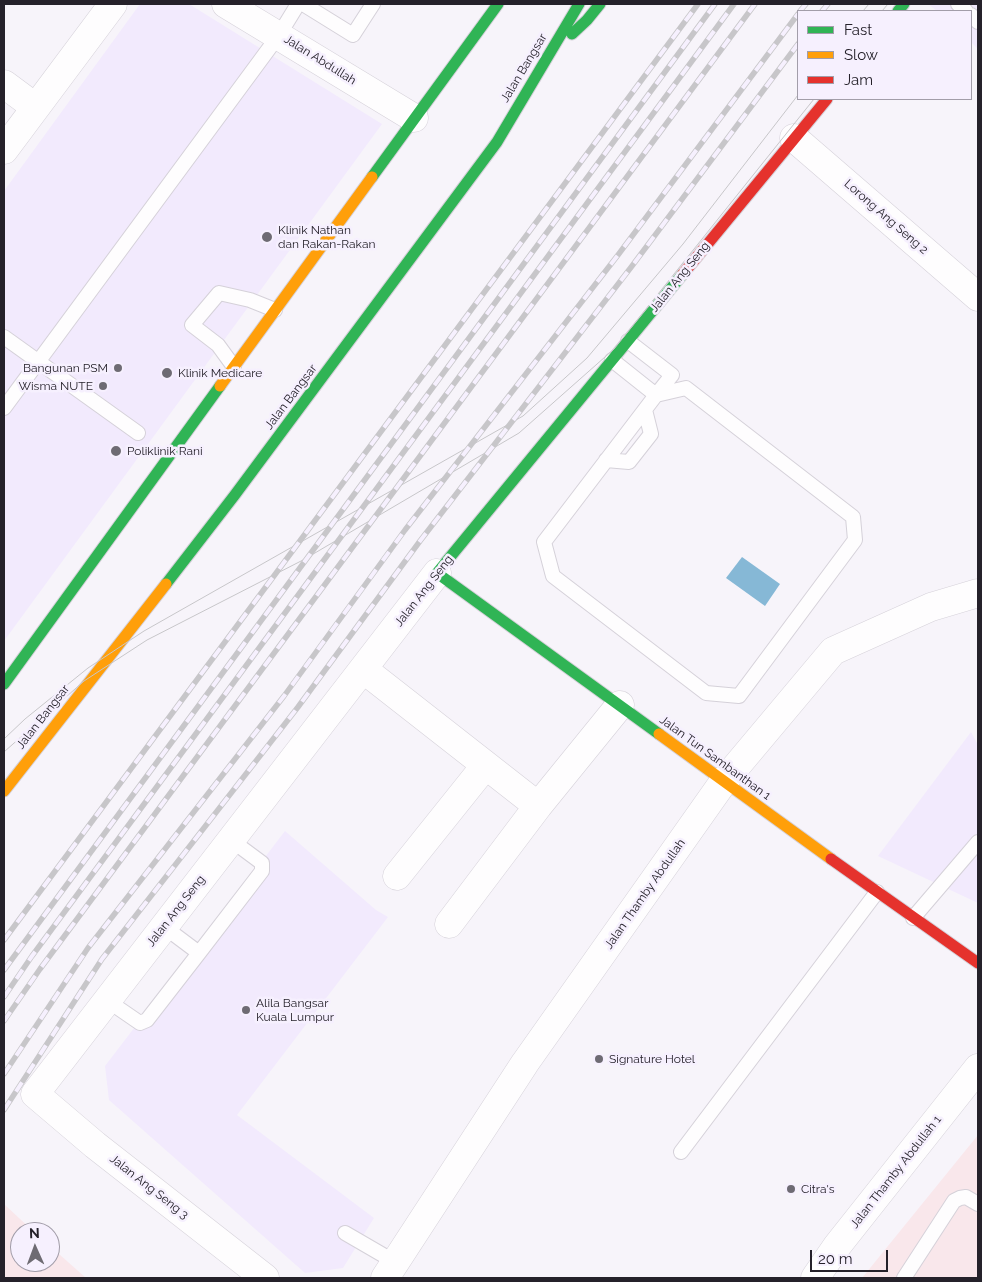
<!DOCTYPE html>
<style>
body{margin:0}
#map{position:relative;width:982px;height:1282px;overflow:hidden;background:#f7f4fa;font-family:Raleway,sans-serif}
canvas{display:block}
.frame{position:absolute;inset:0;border:5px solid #25212a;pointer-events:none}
.legend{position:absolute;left:797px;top:10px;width:175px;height:90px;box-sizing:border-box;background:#f6f0fe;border:1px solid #a29da9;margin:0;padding:6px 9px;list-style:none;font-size:15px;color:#25212a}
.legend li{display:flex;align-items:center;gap:10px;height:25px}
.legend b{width:25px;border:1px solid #a29da9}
.north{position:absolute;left:10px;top:1222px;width:50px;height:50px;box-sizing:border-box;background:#f6f0fe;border:1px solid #a29da9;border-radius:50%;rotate:358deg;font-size:14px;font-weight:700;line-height:20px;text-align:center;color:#25212a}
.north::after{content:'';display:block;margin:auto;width:18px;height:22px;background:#6e6b73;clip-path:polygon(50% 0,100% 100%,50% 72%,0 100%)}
.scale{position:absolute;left:810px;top:1250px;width:78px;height:22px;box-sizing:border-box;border:2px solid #25212a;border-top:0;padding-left:6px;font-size:15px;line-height:18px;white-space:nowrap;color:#25212a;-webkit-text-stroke:4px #f6f0fe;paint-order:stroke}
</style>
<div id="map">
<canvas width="982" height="1282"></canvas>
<div class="frame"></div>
<ul class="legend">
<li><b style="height:6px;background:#30b455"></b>Fast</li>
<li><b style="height:6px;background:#ff9f0a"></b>Slow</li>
<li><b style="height:6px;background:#e5322d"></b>Jam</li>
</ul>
<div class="north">N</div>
<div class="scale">20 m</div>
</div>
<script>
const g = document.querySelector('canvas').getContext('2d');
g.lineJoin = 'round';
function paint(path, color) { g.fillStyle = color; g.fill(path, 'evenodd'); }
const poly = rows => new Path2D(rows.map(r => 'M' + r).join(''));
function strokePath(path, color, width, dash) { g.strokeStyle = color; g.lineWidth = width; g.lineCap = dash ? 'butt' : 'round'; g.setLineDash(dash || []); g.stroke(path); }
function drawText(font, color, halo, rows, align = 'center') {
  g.font = font + ' Raleway,sans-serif'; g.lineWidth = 5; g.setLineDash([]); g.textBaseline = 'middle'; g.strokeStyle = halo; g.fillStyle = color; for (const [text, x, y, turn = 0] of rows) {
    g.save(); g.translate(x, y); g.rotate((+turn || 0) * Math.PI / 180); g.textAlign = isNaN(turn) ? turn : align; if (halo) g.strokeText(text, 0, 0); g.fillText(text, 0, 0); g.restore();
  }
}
paint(poly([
 [140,4,189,4,382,124,4,641,4,191],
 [928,4,978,4,978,49,971,42,971,11,937,11],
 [971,732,978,745,978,903,878,856],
 [285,831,376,910,388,917,237,1115,374,1218,343,1268,305,1273,109,1100,105,1066]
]), '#f2eafd');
paint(poly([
 [978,1135,978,1278,862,1278],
 [4,1204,34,1232,20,1232,20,1262,50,1262,50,1246,86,1278,4,1278]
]), '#f9e7eb');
paint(poly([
 [742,557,780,584,765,606,726,578]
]), '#86b8d6');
const lane = poly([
 [303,4,353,35,373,4],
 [958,4,966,11],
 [971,15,978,22],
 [4,337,138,433],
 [628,341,672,375,656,395,544,542,553,576,706,693,739,696,855,540,853,517,686,388,656,395],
 [612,360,656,395],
 [234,367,218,345,192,325,219,293,250,300,275,310],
 [4,408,279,35,298,4],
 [606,460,629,462,651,434,645,410],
 [913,918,978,842],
 [163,926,199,953],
 [108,1001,140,1023,147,1020,199,953,262,871,262,863,231,840],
 [681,1152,877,892],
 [345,1233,395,1262],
 [904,1278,954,1201,960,1198,966,1197,978,1204]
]);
const street = poly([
 [226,4,414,118],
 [4,84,35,107],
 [794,138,978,297],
 [4,150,113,4],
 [363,669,538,806],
 [397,876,485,766],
 [449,924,538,806,620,705],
 [265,1278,95,1145,35,1094,437,573],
 [385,1278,525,1063,724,781,833,651,931,607,978,593],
 [815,1278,837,1246,978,1068]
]);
const fast = poly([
 [898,11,904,4],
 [572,34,587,20,600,4],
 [372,177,498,4],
 [166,584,234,496,497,142,579,4],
 [4,684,220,386],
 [659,734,437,573,682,275]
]);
const slow = poly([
 [220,386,372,177],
 [659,734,831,859],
 [4,791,166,584]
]);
const jam = poly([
 [682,275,827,99],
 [831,859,978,963]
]);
strokePath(lane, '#d5d1d9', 16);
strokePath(street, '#d5d1d9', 29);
strokePath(fast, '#d5d1d9', 13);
strokePath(slow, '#d5d1d9', 13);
strokePath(jam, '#d5d1d9', 13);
strokePath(lane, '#fefdfe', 14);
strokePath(street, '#fefdfe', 28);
strokePath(fast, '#30b455', 11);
strokePath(slow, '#ff9f0a', 11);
strokePath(jam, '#e5322d', 11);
strokePath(poly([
 [863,11,869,4],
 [882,11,888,4],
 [4,739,25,719,88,668,144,631,523,416,587,358,683,244,798,95],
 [4,752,84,681,147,640,303,560,519,433,614,349,814,99]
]), '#c7c6c9', 1);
const rail = poly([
 [800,11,806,4],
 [822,11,828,4],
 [4,940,698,4],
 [4,970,715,4],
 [4,997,32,956,734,4],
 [4,1021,40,969,755,4],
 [4,1074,88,948,284,696,405,530,618,255,798,14],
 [4,1110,102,959,298,707,420,541,632,266,798,44]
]);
strokePath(rail, '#c7c6c9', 5.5);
strokePath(rail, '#f6f0fe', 4, [11]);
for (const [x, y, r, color] of [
 [267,237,6,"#6e6b73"],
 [118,368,5,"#6e6b73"],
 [167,373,6,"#6e6b73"],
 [103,386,5,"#6e6b73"],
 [116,451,6,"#6e6b73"],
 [246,1010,5,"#6e6b73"],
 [599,1059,5,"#6e6b73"],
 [791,1189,5,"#6e6b73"]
]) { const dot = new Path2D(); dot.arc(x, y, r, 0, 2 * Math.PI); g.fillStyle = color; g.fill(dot); strokePath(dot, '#f6f0fe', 2); }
drawText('12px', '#25212a', '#f6f0fe', [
 ["Jalan Abdullah",320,60,32],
 ["Jalan Bangsar",524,68,-59],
 ["Lorong Ang Seng 2",886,217,41],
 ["Jalan Ang Seng",680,277,-51],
 ["Jalan Bangsar",291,397,-53],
 ["Jalan Ang Seng",424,591,-52],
 ["Jalan Bangsar",43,717,-52],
 ["Jalan Tun Sambanthan 1",715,758,36],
 ["Jalan Thamby Abdullah",645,894,-55],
 ["Jalan Ang Seng",176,911,-52],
 ["Jalan Thamby Abdullah 1",896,1172,-52],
 ["Jalan Ang Seng 3",149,1187,38]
]);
drawText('12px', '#25212a', '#f6f0fe', [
 ["Klinik Nathan",278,230],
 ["dan Rakan-Rakan",278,244],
 ["Bangunan PSM",108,368,"right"],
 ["Klinik Medicare",178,373],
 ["Wisma NUTE",93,386,"right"],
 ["Poliklinik Rani",127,451],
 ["Alila Bangsar",256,1003],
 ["Kuala Lumpur",256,1017],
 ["Signature Hotel",609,1059],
 ["Citra's",801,1189]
], 'left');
</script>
